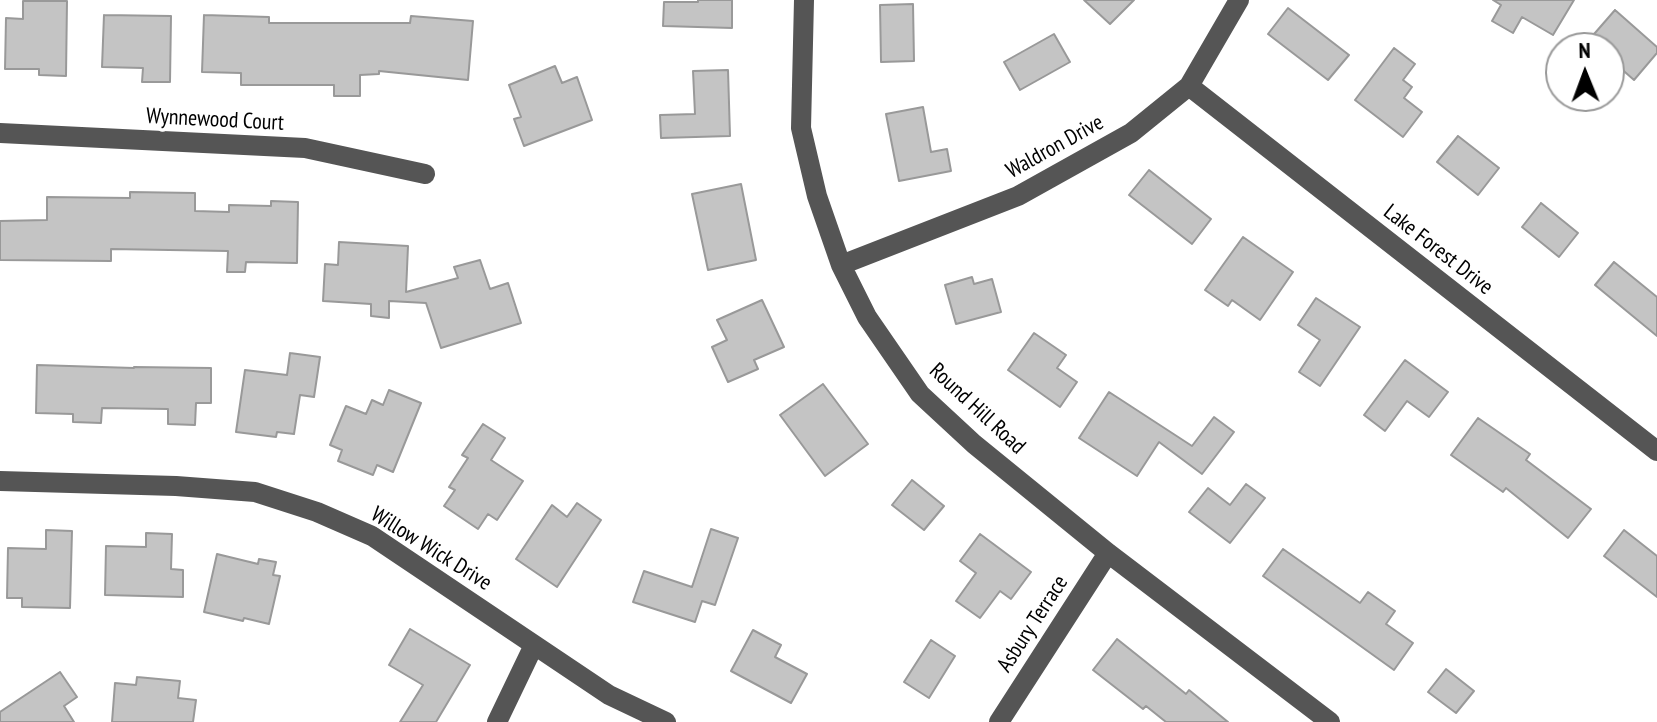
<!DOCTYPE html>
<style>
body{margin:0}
#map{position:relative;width:1657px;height:722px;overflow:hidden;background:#fff;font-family:"PT Sans Narrow",sans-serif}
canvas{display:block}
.north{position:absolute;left:1545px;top:32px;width:80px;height:80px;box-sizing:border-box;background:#fff;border:2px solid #999;border-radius:50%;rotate:359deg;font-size:22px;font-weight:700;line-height:32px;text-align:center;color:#000}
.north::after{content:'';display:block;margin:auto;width:28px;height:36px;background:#000;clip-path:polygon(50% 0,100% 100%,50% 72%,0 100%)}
</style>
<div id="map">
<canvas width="1657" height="722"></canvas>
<div class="north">N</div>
</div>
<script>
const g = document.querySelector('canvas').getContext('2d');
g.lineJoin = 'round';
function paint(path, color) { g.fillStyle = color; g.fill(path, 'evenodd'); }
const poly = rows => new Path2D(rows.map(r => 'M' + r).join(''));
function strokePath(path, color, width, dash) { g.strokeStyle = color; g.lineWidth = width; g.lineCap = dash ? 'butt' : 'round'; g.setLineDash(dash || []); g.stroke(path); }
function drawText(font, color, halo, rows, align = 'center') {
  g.font = font + ' "PT Sans Narrow",sans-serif'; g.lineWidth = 7; g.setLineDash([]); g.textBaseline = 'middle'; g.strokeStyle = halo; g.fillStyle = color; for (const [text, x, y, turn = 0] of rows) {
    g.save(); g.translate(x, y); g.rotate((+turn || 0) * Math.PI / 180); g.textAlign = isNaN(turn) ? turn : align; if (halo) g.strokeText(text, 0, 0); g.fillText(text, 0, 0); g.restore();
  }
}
const building = poly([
 [698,0,732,0,732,28,663,26,664,2,698,2,698,0],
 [1084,0,1134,0,1110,24,1084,0],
 [1493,0,1574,0,1553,35,1522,17,1513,33,1492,21,1501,5,1493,0],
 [23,1,67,1,66,76,39,75,39,69,5,69,6,18,23,19,23,1],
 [913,4,914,61,881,62,880,5,913,4],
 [1288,8,1349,55,1328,80,1268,34,1288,8],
 [1615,10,1657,47,1657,53,1634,80,1609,58,1609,48,1597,48,1588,41,1615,10],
 [104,15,171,16,170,82,142,82,143,68,102,67,104,15],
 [204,15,269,17,269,23,410,23,411,16,473,21,468,80,379,71,379,74,360,75,360,96,334,96,334,85,241,85,241,73,202,72,204,15],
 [1054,34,1070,62,1020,90,1004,62,1054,34],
 [1394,48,1415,64,1403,80,1412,87,1404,98,1422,112,1403,137,1355,100,1394,48],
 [555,66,562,83,577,77,592,120,524,146,514,119,521,117,509,85,555,66],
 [728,70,730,136,661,138,660,115,695,114,693,71,728,70],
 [923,107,931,152,947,149,951,171,899,181,886,114,923,107],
 [1458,136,1499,168,1478,195,1437,162,1458,136],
 [1149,170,1211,219,1192,244,1129,195,1149,170],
 [741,184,756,260,708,270,692,194,741,184],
 [130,192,195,193,195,211,229,212,229,205,271,206,271,201,298,202,297,263,246,262,245,272,227,272,228,251,111,249,111,261,0,260,0,221,47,220,47,197,130,198,130,192],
 [1541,203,1578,233,1559,257,1522,227,1541,203],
 [1243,237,1293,272,1260,320,1232,300,1228,306,1205,290,1243,237],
 [339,242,408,246,406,292,458,278,454,267,480,260,490,289,508,283,521,323,441,348,426,303,389,301,389,318,371,316,371,304,323,301,325,264,338,265,339,242],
 [1614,262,1657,297,1657,336,1595,285,1614,262],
 [972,277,974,284,992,279,1001,312,956,324,945,285,972,277],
 [1316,298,1360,327,1320,386,1299,372,1320,340,1298,325,1316,298],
 [762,300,784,347,754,360,758,369,728,382,712,347,727,340,717,320,762,300],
 [1034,333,1066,355,1057,368,1077,382,1060,407,1008,370,1034,333],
 [290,353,320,357,314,397,300,395,294,434,277,432,276,437,236,432,245,370,287,375,290,353],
 [1405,360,1448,392,1429,417,1407,401,1385,431,1364,415,1405,360],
 [37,365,134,368,134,367,211,368,211,403,196,403,195,425,168,424,168,409,102,408,101,423,73,422,73,414,36,413,37,365],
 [823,384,868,444,825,476,780,415,823,384],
 [389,390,421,403,393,472,377,465,373,475,338,461,342,450,330,445,346,406,366,414,372,400,383,405,389,390],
 [1109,392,1192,446,1214,417,1234,432,1202,474,1159,442,1137,476,1079,438,1109,392],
 [1478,418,1530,454,1526,460,1591,509,1568,538,1506,488,1503,492,1451,455,1478,418],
 [483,424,505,438,491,460,523,481,497,520,488,514,478,529,444,506,455,490,449,487,468,458,462,455,483,424],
 [912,480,944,506,924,530,892,505,912,480],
 [1246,484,1265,498,1230,543,1189,512,1208,488,1230,505,1246,484],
 [577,503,601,520,557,587,516,559,552,505,567,517,577,503],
 [711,529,738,538,715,605,702,601,695,622,633,602,644,571,692,587,711,529],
 [46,530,72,531,70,608,22,607,22,598,7,598,8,548,46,549,46,530],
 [1624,530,1657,556,1657,597,1604,556,1624,530],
 [146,533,172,534,171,569,183,570,183,597,105,595,106,546,146,547,146,533],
 [980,534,1031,572,1011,599,1000,591,980,618,956,601,976,573,960,561,980,534],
 [1283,549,1360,603,1368,592,1395,611,1386,624,1413,643,1394,670,1263,576,1283,549],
 [217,554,258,564,259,559,276,562,273,575,280,576,269,624,244,618,243,621,204,612,217,554],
 [410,629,470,665,436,722,400,722,423,685,389,665,410,629],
 [753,630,781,645,775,657,807,674,791,703,731,671,753,630],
 [1117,639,1186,694,1189,690,1228,722,1166,722,1146,706,1143,709,1093,670,1117,639],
 [931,640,955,656,929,698,904,682,931,640],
 [1446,669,1474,691,1456,713,1428,692,1446,669],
 [60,672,77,697,64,706,74,722,0,722,0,712,60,672],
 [137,677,180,681,178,698,196,700,193,722,112,722,115,683,136,685,137,677]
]);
paint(building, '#c4c4c4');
strokePath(building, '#999', 2);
strokePath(poly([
 [804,0,801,128,817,196,841,265,867,317,920,394,974,444,1108,553,1330,722],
 [1189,86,1657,451],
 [0,133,305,148,425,174],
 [841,265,1018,196,1131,133,1189,86,1239,0],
 [0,481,176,486,255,492,317,512,372,536,609,695,666,722],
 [497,722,534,645],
 [999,722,1108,553]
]), '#555', 20);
drawText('22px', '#000', '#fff', [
 ["Wynnewood Court",215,120,3],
 ["Waldron Drive",1055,147,-29],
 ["Lake Forest Drive",1438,250,38],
 ["Round Hill Road",977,409,43],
 ["Willow Wick Drive",431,549,32],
 ["Asbury Terrace",1033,624,-57]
]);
</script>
